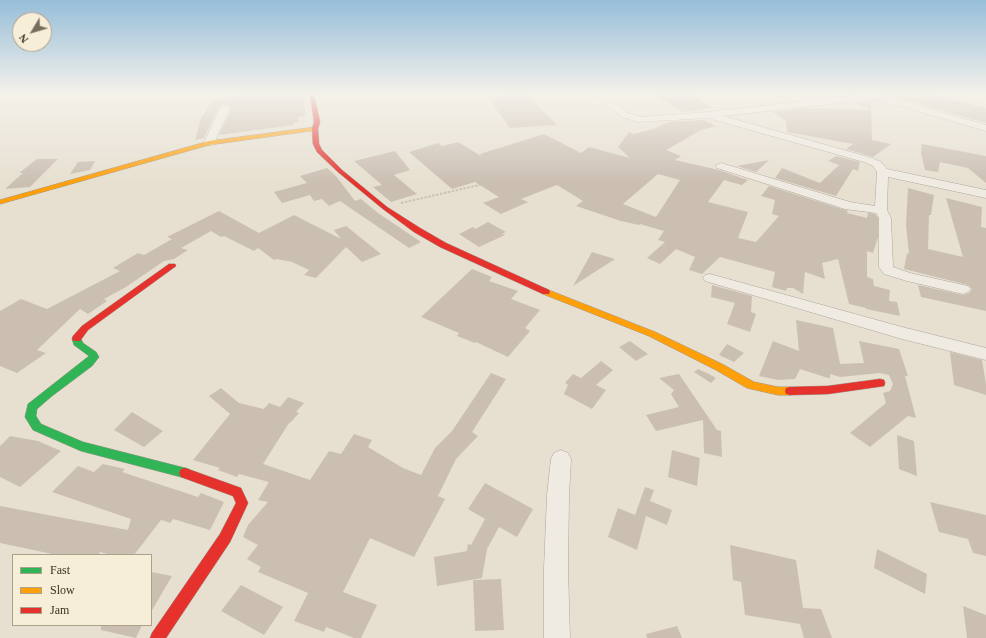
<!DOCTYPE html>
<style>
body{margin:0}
#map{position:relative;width:986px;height:638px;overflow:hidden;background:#e7e0d1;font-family:Georgia,serif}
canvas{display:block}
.legend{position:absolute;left:12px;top:554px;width:140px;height:72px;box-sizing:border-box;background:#f7eed8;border:1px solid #ada18e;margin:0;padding:5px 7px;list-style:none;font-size:12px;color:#3d2e20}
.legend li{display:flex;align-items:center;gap:8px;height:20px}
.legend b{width:20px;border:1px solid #ada18e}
.north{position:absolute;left:12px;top:12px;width:40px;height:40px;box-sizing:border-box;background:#f7eed8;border:1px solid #ada18e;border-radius:50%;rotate:232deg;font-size:11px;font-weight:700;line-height:16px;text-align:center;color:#3d2e20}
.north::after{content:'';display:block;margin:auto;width:14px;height:18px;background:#786c5e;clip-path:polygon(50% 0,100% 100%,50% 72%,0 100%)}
</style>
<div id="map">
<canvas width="986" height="638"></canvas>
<ul class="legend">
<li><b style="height:5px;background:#30b455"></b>Fast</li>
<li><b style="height:5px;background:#ff9f0a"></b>Slow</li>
<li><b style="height:5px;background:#e5322d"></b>Jam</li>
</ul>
<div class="north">N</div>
</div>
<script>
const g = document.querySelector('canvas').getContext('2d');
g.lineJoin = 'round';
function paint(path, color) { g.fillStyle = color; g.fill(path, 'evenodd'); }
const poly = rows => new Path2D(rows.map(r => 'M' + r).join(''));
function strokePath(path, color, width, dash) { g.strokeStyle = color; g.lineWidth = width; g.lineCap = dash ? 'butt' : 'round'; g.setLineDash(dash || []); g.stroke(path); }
paint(poly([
 [304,94,305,116,297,117,299,122,293,123,294,125,219,135,231,109,231,107,224,104,219,107,204,138,195,140,201,118,213,100,237,98,239,95],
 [509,94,526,94,557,125,510,128,490,100],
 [653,94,688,94,714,108,683,112],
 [883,94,931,94,986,108,986,123,892,96,892,95],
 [876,101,877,101,871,103,872,140,891,144,873,157,846,149,853,144,787,132,786,121,773,112,805,108,871,110,854,103],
 [704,120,716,126,701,130,666,150,681,156,675,160,719,170,748,180,742,185,724,180,708,202,748,212,738,238,756,242,779,216,772,214,775,200,761,196,769,186,848,211,847,213,867,218,868,213,875,214,878,218,878,237,873,253,867,251,867,277,873,279,874,286,890,290,889,301,897,302,900,316,866,309,866,308,849,304,838,259,822,263,825,279,805,272,803,294,793,288,787,288,786,291,772,287,775,272,720,257,702,274,689,270,695,257,676,249,660,264,647,258,665,242,658,240,664,231,640,224,639,225,621,221,576,206,583,201,557,185,521,199,528,202,501,214,483,203,499,197,475,182,452,189,409,152,438,143,442,146,458,142,481,156,480,154,544,134,581,153,589,147,630,158,618,147,629,132,634,134,653,129,669,122],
 [658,174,680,180,656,217,623,204],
 [922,144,986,156,986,183,968,168,940,162,938,172,925,170,921,152],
 [395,151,410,170,394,175,417,194,391,202,373,187,382,185,354,161],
 [836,156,860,162,858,171,853,169,836,196,775,178,782,168,820,183,839,165,828,161],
 [37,159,58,159,30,187,5,189,23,173,19,173],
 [769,160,756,172,737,166],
 [95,161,90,170,70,174,78,162],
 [327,168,336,176,355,201,361,199,378,213,421,242,409,248,340,201,329,206,322,199,314,201,310,195,282,203,274,192,307,183,300,176],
 [908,188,934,195,931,215,929,215,928,249,963,257,946,198,982,207,981,227,986,228,986,311,921,297,918,285,963,295,969,293,972,289,968,285,904,269,907,253,909,254,906,225],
 [219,211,259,233,294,215,341,239,334,230,346,226,381,254,362,262,346,247,316,278,304,275,309,270,292,262,276,259,274,260,258,248,254,251,224,236,221,237,211,231,181,248,188,250,174,259,164,261,126,287,104,299,107,301,88,314,80,309,37,350,46,353,17,373,0,366,0,311,21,299,47,309,120,271,113,268,138,253,144,255,172,239,167,237],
 [488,222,506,232,502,234,505,235,479,247,459,234,473,227,475,229],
 [592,252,615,259,573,286],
 [472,269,492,277,489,281,518,291,511,299,540,310,525,328,530,331,508,357,476,342,475,343,457,336,459,333,421,317],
 [712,285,752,296,751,312,756,314,750,332,727,324,735,303,711,297],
 [796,320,833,328,840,364,864,363,859,341,899,349,908,376,905,376,916,418,908,416,870,447,850,433,886,403,883,393,890,391,893,384,889,375,880,373,840,377,830,374,830,378,828,378,800,369,795,379,778,380,759,376,773,341,799,351],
 [630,341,648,354,636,361,619,347],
 [727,344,744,353,734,362,719,355],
 [950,352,982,360,986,384,986,395,954,385],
 [601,361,613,370,596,385,606,390,592,409,564,394,568,385,565,383,573,374,581,378],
 [698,369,709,374,716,378,711,383,694,372],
 [491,373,506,379,472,432,478,436,456,459,438,496,445,499,414,557,370,538,343,592,377,605,361,638,354,638,326,627,324,632,294,621,308,593,258,572,261,567,247,559,258,545,243,537,248,525,268,502,258,500,269,482,239,474,237,477,218,470,220,468,193,460,230,414,209,396,221,388,239,403,264,409,269,403,280,407,288,397,304,403,296,412,299,413,290,423,289,423,263,464,310,480,329,451,341,454,354,434,372,440,368,447,403,468,421,475,435,448,452,431],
 [679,374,717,430,721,431,722,457,704,453,703,420,656,431,646,415,679,407,671,394,674,390,659,378],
 [132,412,163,431,144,447,114,430],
 [897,435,914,441,917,476,899,469],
 [10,436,38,441,61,451,20,487,0,477,0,446],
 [672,450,700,458,697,486,668,477],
 [103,464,125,469,122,472,198,497,201,493,224,502,210,530,173,519,170,523,161,520,134,555,111,555,100,552,98,555,57,555,0,543,0,506,128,530,131,519,52,492,78,466,94,472],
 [485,483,533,509,517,537,499,527,487,549,482,578,437,586,434,557,467,551,468,544,471,545,485,519,468,509],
 [645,487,654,490,650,501,672,510,667,525,646,516,637,550,608,537,618,508,635,515],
 [930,502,986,515,986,556,973,553,968,539,939,532],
 [730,545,796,560,803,608,821,609,832,638,804,638,800,624,745,615,741,582,733,580],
 [877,549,927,574,925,594,874,568],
 [151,572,172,576,151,612],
 [501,579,504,630,475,631,473,580],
 [241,585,283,607,264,635,221,611],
 [963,606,986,615,986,638,967,638],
 [101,625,142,625,136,638,101,630],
 [677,626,682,638,647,638,646,634]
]), '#cbbfb2');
const street = poly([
 [593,94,602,94,628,113,642,117,708,112,865,94,878,94,986,125,986,131,876,99,723,116,872,158,881,162,887,169,986,190,986,198,888,177,887,210,891,218,893,267,910,273,968,286,971,289,968,292,963,294,907,281,884,274,879,267,879,218,876,213,845,209,717,168,715,166,721,163,850,202,875,206,877,172,873,166,864,162,708,118,638,122,622,117,593,94],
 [225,105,230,108,214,143,213,145,205,145,204,143,220,108,225,105],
 [710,274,902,327,986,348,986,360,902,339,705,281,703,278,705,275,710,274],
 [561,450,568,453,571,459,569,495,568,569,570,638,544,638,544,569,547,495,551,459,554,453,561,450]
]);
const fast = poly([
 [77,336,80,337,83,343,96,352,99,357,92,366,52,396,37,409,36,416,41,424,83,442,185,468,189,469,191,473,189,477,185,478,81,451,33,430,25,417,28,404,89,356,74,345,72,339,77,336]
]);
const slow = poly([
 [315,127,317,128,317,130,209,145,0,204,0,200,209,141,315,127],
 [546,289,655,332,722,364,754,382,778,387,790,387,794,388,795,391,794,394,790,395,778,395,747,388,716,370,649,336,543,294,542,292,546,289]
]);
const jam = poly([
 [310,94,314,94,320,122,318,129,319,144,322,150,342,170,387,207,420,228,446,243,549,290,550,292,549,294,543,294,440,247,414,232,383,209,338,172,317,152,313,144,312,129,314,122,310,94],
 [169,264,175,264,176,266,88,330,80,341,74,341,72,339,73,336,82,326,169,264],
 [880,379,884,380,885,383,884,386,828,394,790,395,786,394,785,391,786,388,790,387,828,386,880,379],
 [185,468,241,488,248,503,230,542,166,638,150,638,152,633,220,534,236,503,233,496,181,477,179,473,181,469,185,468]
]);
strokePath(street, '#ada599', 1);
strokePath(fast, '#9c958a', 1);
strokePath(slow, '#9c958a', 1);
strokePath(jam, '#9c958a', 1);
strokePath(poly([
 [401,203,488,183]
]), '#c8c2b9', 2, [2.5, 1.5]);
paint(street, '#efebe3');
paint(fast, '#30b455');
paint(slow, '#ff9f0a');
paint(jam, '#e5322d');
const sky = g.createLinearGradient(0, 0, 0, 183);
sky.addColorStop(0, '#96bed9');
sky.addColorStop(0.51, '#f4f1ea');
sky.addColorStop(1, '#f4f1ea00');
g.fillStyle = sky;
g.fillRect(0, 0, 986, 183);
</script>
